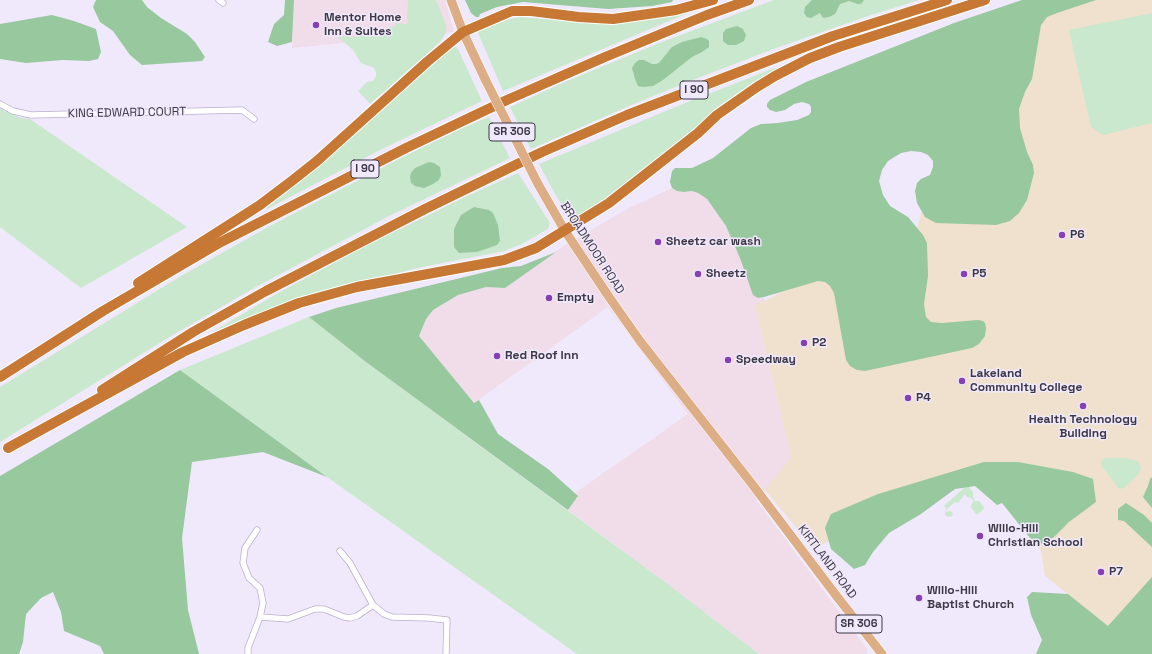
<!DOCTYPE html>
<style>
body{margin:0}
canvas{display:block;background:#f0e9fc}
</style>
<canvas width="1152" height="654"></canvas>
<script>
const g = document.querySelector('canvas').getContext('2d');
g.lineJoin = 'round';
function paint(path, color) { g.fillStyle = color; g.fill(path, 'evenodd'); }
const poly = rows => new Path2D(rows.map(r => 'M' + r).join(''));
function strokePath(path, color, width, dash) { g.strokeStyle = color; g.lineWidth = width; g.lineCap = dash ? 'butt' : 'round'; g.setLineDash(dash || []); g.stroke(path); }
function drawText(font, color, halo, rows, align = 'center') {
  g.font = font + ' "Space Grotesk",sans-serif'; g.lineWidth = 3; g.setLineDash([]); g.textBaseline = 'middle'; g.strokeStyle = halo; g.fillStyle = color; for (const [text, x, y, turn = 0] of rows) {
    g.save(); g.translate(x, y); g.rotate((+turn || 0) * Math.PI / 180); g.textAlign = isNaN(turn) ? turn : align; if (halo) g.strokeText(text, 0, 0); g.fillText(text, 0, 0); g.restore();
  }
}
paint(poly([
 [294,0,445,0,454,32,292,48],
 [672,188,677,191,684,192,692,191,698,193,707,199,726,226,758,298,764,297,764,301,755,305,791,457,771,484,756,500,867,649,867,654,759,654,665,582,568,510,578,497,575,493,688,414,608,307,474,403,419,336,426,319,433,310,458,295,486,287,505,288,540,262,568,243,629,208]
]), '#f1dcea');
paint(poly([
 [1087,0,1152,0,1152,641,1132,645,1045,576,1041,551,973,467,814,549,765,490,791,457,755,305,917,228,951,109,1024,15]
]), '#f0e0ce');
paint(poly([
 [408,0,436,0,446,25,446,33,440,42,370,104,358,91,367,82,373,81,376,76,376,72,374,68,361,63,353,50,339,38,339,36,359,37,360,33,377,33,377,30,387,30,388,27,395,27,395,23,407,24],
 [774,0,919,0,871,15,776,48,690,81,636,103,531,149,510,107,567,81,662,42],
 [688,13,503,91,478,33,482,29,510,19,521,17,594,23,624,23],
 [1152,13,1152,123,1103,135,1091,127,1069,30],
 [456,47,458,49,482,101,384,148,267,209,265,206,303,179,452,48],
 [783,66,784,68,610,199,573,220,570,218,555,194,539,164,685,103,772,69],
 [0,109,21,118,30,119,187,227,81,288,0,227],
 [489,117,510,158,389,216,254,288,166,339,0,442,0,387,181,276,270,226,403,157,460,129],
 [518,173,550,223,548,229,522,244,504,251,422,267,334,289,276,308,212,332,280,292,358,250,471,194,472,194],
 [309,317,366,362,665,582,759,654,577,654,327,477,180,370],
 [1106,458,1126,458,1138,461,1141,467,1140,472,1135,478,1124,488,1119,489,1101,465,1101,461],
 [965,487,969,487,973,492,973,497,975,501,979,501,984,507,983,510,977,515,971,508,972,503,974,501,971,498,967,497,965,494,958,503,955,502,947,509,946,512,951,511,953,514,952,516,948,517,945,515,946,508,944,506]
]), '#cae8cd');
paint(poly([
 [96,0,142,0,147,7,161,18,187,34,195,42,205,57,202,61,142,65,130,55,113,31,100,22,93,7],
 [285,0,294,0,292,42,277,46,268,42,274,24,284,15],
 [465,0,673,0,672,2,652,6,608,9,523,2,497,7,480,14,479,17,476,17,471,13],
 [812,0,864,0,861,4,858,4,849,1,840,4,835,14,829,17,823,18,820,13,811,18,807,17,804,13,805,7],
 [1022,0,1096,0,1057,13,1047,17,1041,25,1032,79,1025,92,1019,109,1020,128,1027,152,1033,165,1034,173,1027,200,1019,213,1010,221,996,225,936,223,925,217,917,203,915,191,917,183,921,179,930,175,933,167,933,161,928,155,921,152,911,151,901,153,888,161,882,170,879,181,883,195,890,206,908,217,923,235,927,243,928,276,924,304,926,317,931,322,942,323,978,320,983,321,985,323,986,328,985,336,979,344,972,348,879,368,865,371,857,370,850,366,846,360,834,293,830,286,825,282,818,281,764,297,758,298,753,295,740,258,726,226,707,199,698,193,692,191,684,192,677,191,672,188,670,182,672,171,675,168,692,168,713,158,751,128,761,124,778,123,797,120,809,115,811,112,811,107,809,104,802,102,794,104,785,110,776,112,770,110,767,107,767,104,770,100,806,82,954,23],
 [52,15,74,21,96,29,101,52,98,59,89,61,63,60,26,63,0,59,0,24],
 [737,26,743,29,746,35,744,41,736,45,728,45,723,41,723,33,726,29],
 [701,37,707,39,709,41,709,47,702,52,692,57,663,80,653,86,643,87,638,86,635,79,632,68,635,63,639,60,644,60,652,64,656,64,659,63,672,47,682,42],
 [429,162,434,163,440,167,441,175,439,180,433,184,424,188,415,186,411,183,410,177,411,173,415,168],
 [474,207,489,210,493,213,498,225,500,241,497,245,477,252,459,253,454,247,454,229,461,215],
 [556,252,505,288,486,287,458,295,433,310,426,319,419,336,474,403,479,400,498,434,548,469,578,496,568,510,366,362,309,317,336,308,502,268,521,266],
 [180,370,327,477,263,452,192,462,182,538,188,610,199,654,104,654,100,646,64,631,61,612,53,592,41,598,26,614,23,642,19,654,0,654,0,476],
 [984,462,1018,462,1073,472,1093,479,1096,502,1069,522,1054,537,1042,544,1030,538,1002,503,997,505,975,486,955,489,921,514,889,533,873,552,865,565,854,569,831,549,825,528,831,514,878,494],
 [1152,477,1152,508,1143,497,1148,486,1150,479],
 [1126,503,1144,515,1152,523,1152,547,1124,521,1118,520,1118,509],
 [1152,577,1152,654,1036,654,1042,640,1031,615,1027,597,1032,592,1068,594,1108,626]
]), '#98c89e');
const street = poly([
 [219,0,223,3],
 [0,104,13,111,31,115,242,110,254,119],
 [340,551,350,563,373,605,384,614,392,617,429,618,447,620,446,654],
 [260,617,288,619,315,609,324,609,344,617,350,618,357,616,373,605],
 [248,654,248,648,260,617,263,603,260,588,249,578,243,563,245,548,257,530]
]);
const primary = poly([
 [451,0,463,32,486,81],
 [538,184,565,231,609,297,640,341,752,484,835,594,882,654]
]);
const highway = poly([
 [138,283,260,205,293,180,317,161,428,61,463,32,512,11,531,11,579,17,613,19,676,10,713,0],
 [0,377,103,311,221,242,406,148,507,100,605,57,707,15,749,0],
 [102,390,193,332,266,291,425,209,542,152,627,115,833,36,947,0],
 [8,448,183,352,244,325,299,303,357,287,504,260,536,248,609,203,698,133,717,115,757,87,775,76,810,58,839,47,985,0]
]);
strokePath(street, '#baafce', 7);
strokePath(primary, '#fff', 10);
strokePath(highway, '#fff', 12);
strokePath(street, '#fff', 5.5);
strokePath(primary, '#ddae85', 9);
strokePath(highway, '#c67834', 10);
const primaryBridge = poly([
 [486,81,538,184]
]);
strokePath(primaryBridge, '#fff', 10, []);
strokePath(primaryBridge, '#ddae85', 9);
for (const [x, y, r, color] of [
 [316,25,4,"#8640b3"],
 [1062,235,4,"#8640b3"],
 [658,242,4,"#8640b3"],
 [698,274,4,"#8640b3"],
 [964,274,4,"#8640b3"],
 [549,298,4,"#8640b3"],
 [804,343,4,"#8640b3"],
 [497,356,4,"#8640b3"],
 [728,360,4,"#8640b3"],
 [962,381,4,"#8640b3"],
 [908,398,4,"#8640b3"],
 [1083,406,4,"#8640b3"],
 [980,536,4,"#8640b3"],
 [1101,572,4,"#8640b3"],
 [919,598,4,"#8640b3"]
]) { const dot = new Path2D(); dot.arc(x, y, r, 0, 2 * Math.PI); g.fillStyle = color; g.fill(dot); strokePath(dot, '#f0e9fc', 1.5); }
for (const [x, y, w] of [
 [694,90,28],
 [512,132,46],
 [365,169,28],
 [859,624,46]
]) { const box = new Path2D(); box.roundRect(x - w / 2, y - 9, w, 18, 3); g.fillStyle = '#f0e9fc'; g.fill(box); strokePath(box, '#3d3845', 1); }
drawText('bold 11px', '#3d3845', null, [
 ["I 90",694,90],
 ["SR 306",512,132],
 ["I 90",365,169],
 ["SR 306",859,624]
]);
drawText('bold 12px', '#3d3845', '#f0e9fc', [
 ["Mentor Home",324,18],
 ["Inn & Suites",324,32],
 ["P6",1070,235],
 ["Sheetz car wash",666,242],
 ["Sheetz",706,274],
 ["P5",972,274],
 ["Empty",557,298],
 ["P2",812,343],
 ["Red Roof Inn",505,356],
 ["Speedway",736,360],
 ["Lakeland",970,374],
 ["Community College",970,388],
 ["P4",916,398],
 ["Health Technology",1083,420,"center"],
 ["Building",1083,434,"center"],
 ["Willo-Hill",988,529],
 ["Christian School",988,543],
 ["P7",1109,572],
 ["Willo-Hill",927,591],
 ["Baptist Church",927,605]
], 'left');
drawText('12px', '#3d3845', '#f0e9fc', [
 ["KING EDWARD COURT",127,113,-1],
 ["BROADMOOR ROAD",592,248,57],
 ["KIRTLAND ROAD",827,562,53]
]);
</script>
